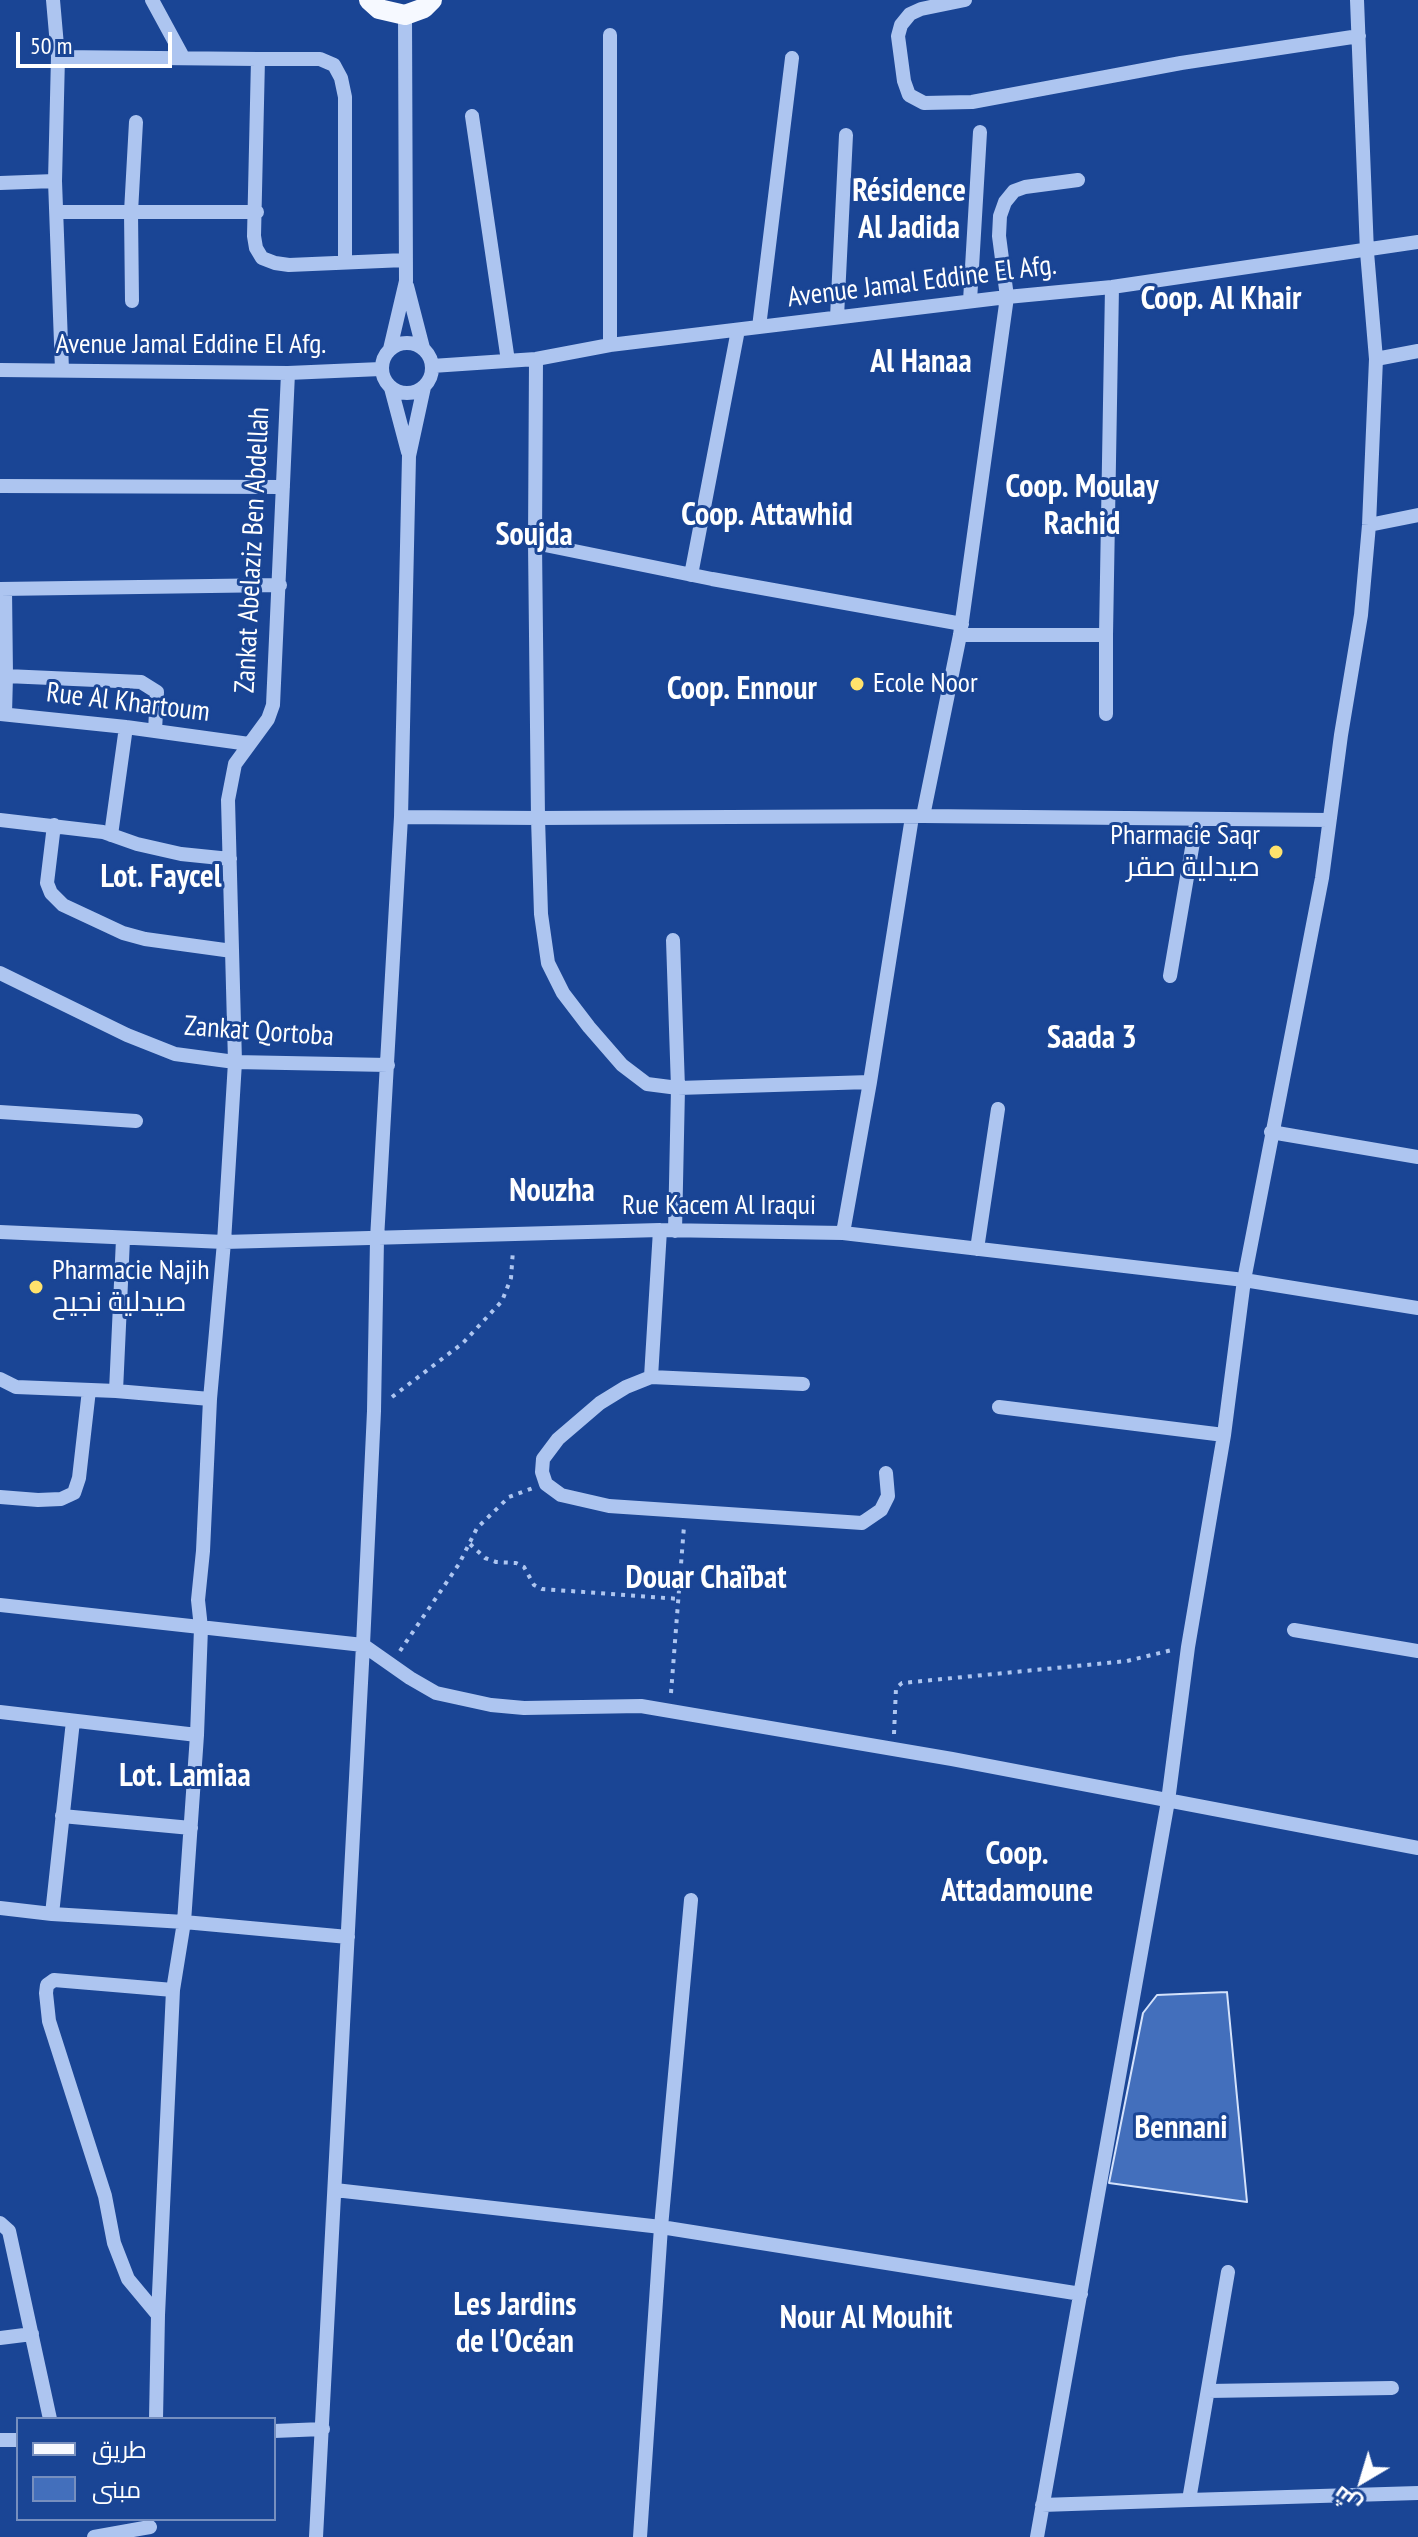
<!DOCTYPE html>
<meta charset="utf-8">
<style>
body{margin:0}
#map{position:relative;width:1418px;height:2537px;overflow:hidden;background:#1a4595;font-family:"PT Sans Narrow",Cairo,sans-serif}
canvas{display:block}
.legend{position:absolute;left:16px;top:2417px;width:260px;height:104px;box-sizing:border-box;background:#1a4595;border:2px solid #768fbf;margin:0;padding:10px 14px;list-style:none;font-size:24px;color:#fff}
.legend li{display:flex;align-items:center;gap:16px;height:40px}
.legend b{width:40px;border:2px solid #768fbf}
.north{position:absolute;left:1322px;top:2441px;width:80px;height:80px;-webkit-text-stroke:6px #1a4595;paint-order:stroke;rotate:218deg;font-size:22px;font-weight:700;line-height:32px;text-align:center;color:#fff}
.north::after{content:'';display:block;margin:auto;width:28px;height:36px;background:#fff;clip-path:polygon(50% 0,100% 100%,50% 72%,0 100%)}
.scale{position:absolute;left:16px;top:32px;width:156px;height:36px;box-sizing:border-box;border:4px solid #fff;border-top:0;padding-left:10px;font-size:24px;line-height:28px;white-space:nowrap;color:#fff;-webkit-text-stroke:6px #1a4595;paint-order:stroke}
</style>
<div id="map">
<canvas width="1418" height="2537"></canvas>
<ul class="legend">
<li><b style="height:10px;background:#f6f9ff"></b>طريق</li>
<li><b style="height:22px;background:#436fbc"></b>مبنى</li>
</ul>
<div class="north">ش</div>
<div class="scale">50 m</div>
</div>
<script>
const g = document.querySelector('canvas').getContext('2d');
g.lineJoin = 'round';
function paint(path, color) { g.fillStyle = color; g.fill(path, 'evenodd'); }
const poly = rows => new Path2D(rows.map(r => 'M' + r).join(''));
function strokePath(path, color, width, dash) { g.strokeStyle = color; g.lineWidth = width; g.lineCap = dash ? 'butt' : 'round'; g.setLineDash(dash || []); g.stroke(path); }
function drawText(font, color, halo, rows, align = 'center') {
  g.font = font + ' "PT Sans Narrow",Cairo,sans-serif'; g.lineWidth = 6; g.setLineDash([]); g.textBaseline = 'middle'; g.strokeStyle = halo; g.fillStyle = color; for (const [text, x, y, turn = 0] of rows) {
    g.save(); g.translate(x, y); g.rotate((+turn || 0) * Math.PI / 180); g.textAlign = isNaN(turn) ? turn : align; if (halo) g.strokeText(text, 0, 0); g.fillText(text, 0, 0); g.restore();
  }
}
const building = poly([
 [1227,1992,1247,2202,1109,2183,1143,2013,1157,1995,1227,1992]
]);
paint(building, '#436fbc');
strokePath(building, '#d4e2fb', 2);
strokePath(poly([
 [392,1397,463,1343,502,1301,511,1278,513,1250],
 [470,1544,485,1558,496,1562,516,1563,524,1567,534,1585,542,1589,680,1599],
 [400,1651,459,1564,477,1528,509,1497,533,1488],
 [671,1693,684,1526],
 [894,1734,896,1688,902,1683,1127,1661,1172,1650]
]), '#adc5f0', 4, [4, 6]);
strokePath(poly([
 [53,0,58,57,55,181,62,370],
 [152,0,183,57],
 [965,0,921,9,910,14,901,25,898,36,904,81,909,95,924,103,972,102,1181,63,1359,36],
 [610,35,610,345],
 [58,57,258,59,254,236,256,248,262,258,275,263,289,265,405,260],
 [258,59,320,59,334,65,341,78,345,97,345,261],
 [472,116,508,361],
 [0,183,55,181],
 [57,212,257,212],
 [407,286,423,348],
 [132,301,131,212,136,122],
 [970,301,980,132],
 [837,317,846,135],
 [759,327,792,58],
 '382 368a25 25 0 1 1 50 0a25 25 0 1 1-50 0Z',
 [390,349,406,281,405,15],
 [536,359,535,543,538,818,923,816,1329,820],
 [1376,359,1418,351],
 [432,366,536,359,610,345,1007,297,1112,287,1418,242],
 [0,370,288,373,381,369],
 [391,388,408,452],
 [0,486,283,487],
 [1369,525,1418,515],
 [535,543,712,579,962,624],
 [691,575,738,330],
 [0,589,280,585],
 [5,589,6,676],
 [960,635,1106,635,1112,287],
 [1106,635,1106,714],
 [0,714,126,727,249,744],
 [5,714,6,676,141,682,157,692,155,731],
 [923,816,960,635,1007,297,999,236,1000,216,1005,202,1014,191,1025,187,1078,180],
 [401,817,538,818,541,914,548,963,563,993,589,1027,622,1065,647,1084,678,1088,870,1082],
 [0,820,103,832,137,844,181,854,230,859],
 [54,825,47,883,51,893,63,905,123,933,145,939,232,951],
 [111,835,126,727],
 [673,940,678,1088,675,1231],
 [0,973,127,1035,175,1054,235,1062,388,1065],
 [1170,976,1197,819],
 [0,1112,136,1121],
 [1271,1132,1418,1157],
 [660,1230,651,1377,626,1387,600,1403,558,1439,543,1459,542,1472,546,1484,561,1495,609,1506,862,1523,881,1510,888,1496,886,1473],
 [0,1232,224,1242,660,1230,843,1233,1244,1280,1418,1308],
 [843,1233,870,1082,912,817],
 [977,1249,998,1109],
 [651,1377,803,1384],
 [0,1379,16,1387,116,1391,210,1399],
 [116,1391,123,1239],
 [999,1407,1224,1435],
 [0,1497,38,1500,61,1499,74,1493,79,1478,89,1390],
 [0,1605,363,1645,410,1678,436,1693,491,1705,524,1708,641,1706,952,1759,1418,1848],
 [1294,1630,1418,1651],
 [0,1712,197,1735],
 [62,1816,191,1828],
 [0,1908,52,1914,184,1922,348,1937],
 [52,1914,73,1721],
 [335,2190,661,2227,1081,2294],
 [0,2223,9,2231,50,2419],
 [1228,2272,1189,2500,1418,2493],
 [158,2315,128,2279,114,2243,105,2196,49,2021,46,1993,47,1985,54,1980,173,1990],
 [0,2338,32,2334],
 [1208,2391,1392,2388],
 [156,2419,158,2315,173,1990,184,1922,197,1735,201,1628,198,1600,203,1551,210,1399,224,1242,235,1062,228,800,235,764,268,719,273,705,288,373],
 [274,2431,323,2429],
 [0,2440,18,2440],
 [1042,2505,1189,2500],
 [94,2537,150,2527],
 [316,2537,363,1645,374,1411,377,1239,401,817,409,456,424,387],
 [640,2537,661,2227,691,1900],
 [1037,2537,1168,1801,1188,1647,1224,1435,1244,1280,1322,878,1341,735,1361,615,1369,525,1376,359,1367,252,1357,0]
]), '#adc5f0', 14);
strokePath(poly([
 [369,0,379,9,405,15,424,8,432,0]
]), '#f6f9ff', 20);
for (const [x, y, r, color] of [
 [857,684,8,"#ffe26c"],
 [1276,852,8,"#ffe26c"],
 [36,1287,8,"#ffe26c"]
]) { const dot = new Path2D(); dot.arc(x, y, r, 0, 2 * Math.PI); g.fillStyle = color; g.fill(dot); strokePath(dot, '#1a4595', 3); }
drawText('28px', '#fff', '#1a4595', [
 ["Avenue Jamal Eddine El Afg.",922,282,-7],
 ["Avenue Jamal Eddine El Afg.",191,345],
 ["Zankat Abelaziz Ben Abdellah",253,550,-87],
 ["Rue Al Khartoum",128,703,7],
 ["Zankat Qortoba",259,1032,4],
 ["Rue Kacem Al Iraqui",719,1206]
]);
drawText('28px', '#fff', '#1a4595', [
 ["Ecole Noor",873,684],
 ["Pharmacie Saqr",1260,836,"right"],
 ["صيدلية صقر",1260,868,"right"],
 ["Pharmacie Najih",52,1271],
 ["صيدلية نجيح",52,1303]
], 'left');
drawText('bold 32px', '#fff', '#1a4595', [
 ["Résidence",909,192],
 ["Al Jadida",909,229],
 ["Coop. Al Khair",1221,300],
 ["Al Hanaa",921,363],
 ["Coop. Moulay",1082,488],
 ["Rachid",1082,525],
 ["Coop. Attawhid",767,516],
 ["Soujda",534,536],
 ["Coop. Ennour",742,690],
 ["Lot. Faycel",161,878],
 ["Saada 3",1092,1039],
 ["Nouzha",552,1192],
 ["Douar Chaïbat",706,1579],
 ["Lot. Lamiaa",185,1777],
 ["Coop.",1017,1855],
 ["Attadamoune",1017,1892],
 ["Bennani",1181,2129],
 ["Les Jardins",515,2306],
 ["de l'Océan",515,2343],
 ["Nour Al Mouhit",866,2319]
]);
</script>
